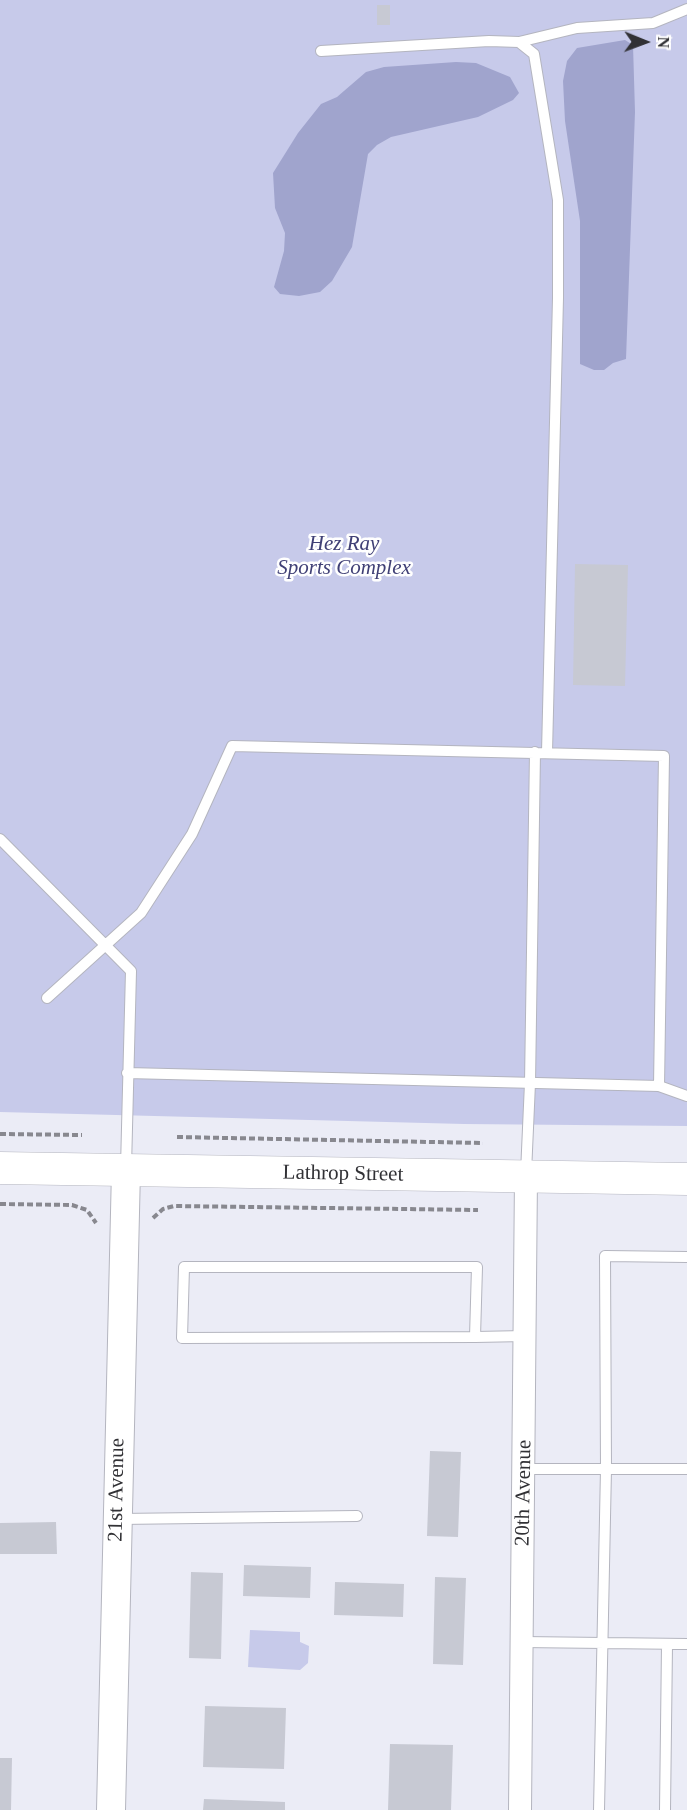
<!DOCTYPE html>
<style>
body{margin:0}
#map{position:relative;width:687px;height:1810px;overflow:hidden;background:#ebecf6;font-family:Georgia,serif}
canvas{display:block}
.north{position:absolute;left:615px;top:12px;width:60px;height:60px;-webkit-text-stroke:4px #fff;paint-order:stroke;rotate:91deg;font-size:16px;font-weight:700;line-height:24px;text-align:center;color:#313135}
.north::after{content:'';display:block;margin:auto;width:21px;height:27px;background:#313135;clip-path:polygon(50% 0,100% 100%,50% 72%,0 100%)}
</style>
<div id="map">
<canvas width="687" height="1810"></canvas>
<div class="north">N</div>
</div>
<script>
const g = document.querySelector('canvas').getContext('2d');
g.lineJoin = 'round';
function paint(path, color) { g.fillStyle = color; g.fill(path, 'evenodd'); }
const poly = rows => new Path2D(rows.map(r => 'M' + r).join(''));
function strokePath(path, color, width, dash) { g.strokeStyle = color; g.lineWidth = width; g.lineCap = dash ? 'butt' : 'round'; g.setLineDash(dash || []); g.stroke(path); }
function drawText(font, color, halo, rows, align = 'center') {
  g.font = font + ' Georgia,serif'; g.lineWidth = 5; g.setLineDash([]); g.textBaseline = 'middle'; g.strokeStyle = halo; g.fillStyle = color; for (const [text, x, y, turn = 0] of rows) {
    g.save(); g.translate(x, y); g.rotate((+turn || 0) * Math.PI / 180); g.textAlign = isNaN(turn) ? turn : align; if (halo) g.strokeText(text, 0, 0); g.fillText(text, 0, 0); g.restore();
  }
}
paint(poly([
 [0,0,687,0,687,1126,464,1124,0,1112],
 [250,1630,300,1632,300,1642,309,1646,308,1663,300,1670,248,1667]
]), '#c7caea');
paint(poly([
 [625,40,633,45,635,112,626,359,613,363,604,370,594,370,580,364,580,221,565,121,563,81,567,61,577,48],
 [456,62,476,63,510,77,519,93,513,100,478,117,391,137,377,145,368,154,352,247,332,281,320,292,299,296,280,294,274,287,284,251,285,233,275,208,273,173,298,133,321,104,337,97,366,72,384,67]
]), '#a0a4cd');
paint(poly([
 [377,5,390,5,390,25,377,25],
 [575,564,628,565,625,686,573,685],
 [430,1451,461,1452,458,1537,427,1536],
 [56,1522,57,1554,0,1554,0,1523],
 [244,1565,311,1567,310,1598,243,1596],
 [191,1572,223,1573,221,1659,189,1658],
 [435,1577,466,1578,463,1665,433,1664],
 [335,1582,404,1584,403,1617,334,1615],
 [205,1706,286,1708,284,1769,203,1767],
 [390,1744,453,1745,451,1810,388,1810],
 [0,1758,12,1758,11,1810,0,1810],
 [204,1799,285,1802,285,1810,203,1810]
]), '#c7c9d3');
const service = poly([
 [519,42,577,28,653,23,687,9],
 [321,51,489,41,519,42,534,54,558,200,558,298,547,752],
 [0,839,131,971,126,1167],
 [47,998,141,913,192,834,232,746,664,756,659,1086],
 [127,1073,659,1086,687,1096],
 [526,1173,530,1083,535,752],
 [475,1337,477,1267,184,1267,182,1338,475,1337,525,1336],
 [524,1469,687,1469],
 [119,1519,357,1516],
 [522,1642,687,1644],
 [599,1810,606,1469,605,1256,687,1257],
 [665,1810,667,1645]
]);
const minor = poly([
 [520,1810,526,1177]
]);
const tertiary = poly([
 [111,1810,126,1170]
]);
const secondary = poly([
 [0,1168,687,1179]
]);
strokePath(service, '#b4b5bf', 12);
strokePath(minor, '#b4b5bf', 24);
strokePath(tertiary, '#b4b5bf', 30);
strokePath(secondary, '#b4b5bf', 33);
strokePath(poly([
 [0,1134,82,1135],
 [177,1137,483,1143],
 [0,1204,72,1205,87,1210,96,1223],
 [153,1218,163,1209,174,1206,478,1210]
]), '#88888f', 4, [6, 3]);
strokePath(service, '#fff', 10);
strokePath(minor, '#fff', 22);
strokePath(tertiary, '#fff', 28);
strokePath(secondary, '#fff', 32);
drawText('italic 21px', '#404076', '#fff', [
 ["Hez Ray",344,544],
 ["Sports Complex",344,568]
]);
drawText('21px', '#313135', '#fff', [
 ["Lathrop Street",343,1174,1],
 ["21st Avenue",117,1490,-89],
 ["20th Avenue",524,1493,-89]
]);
</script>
